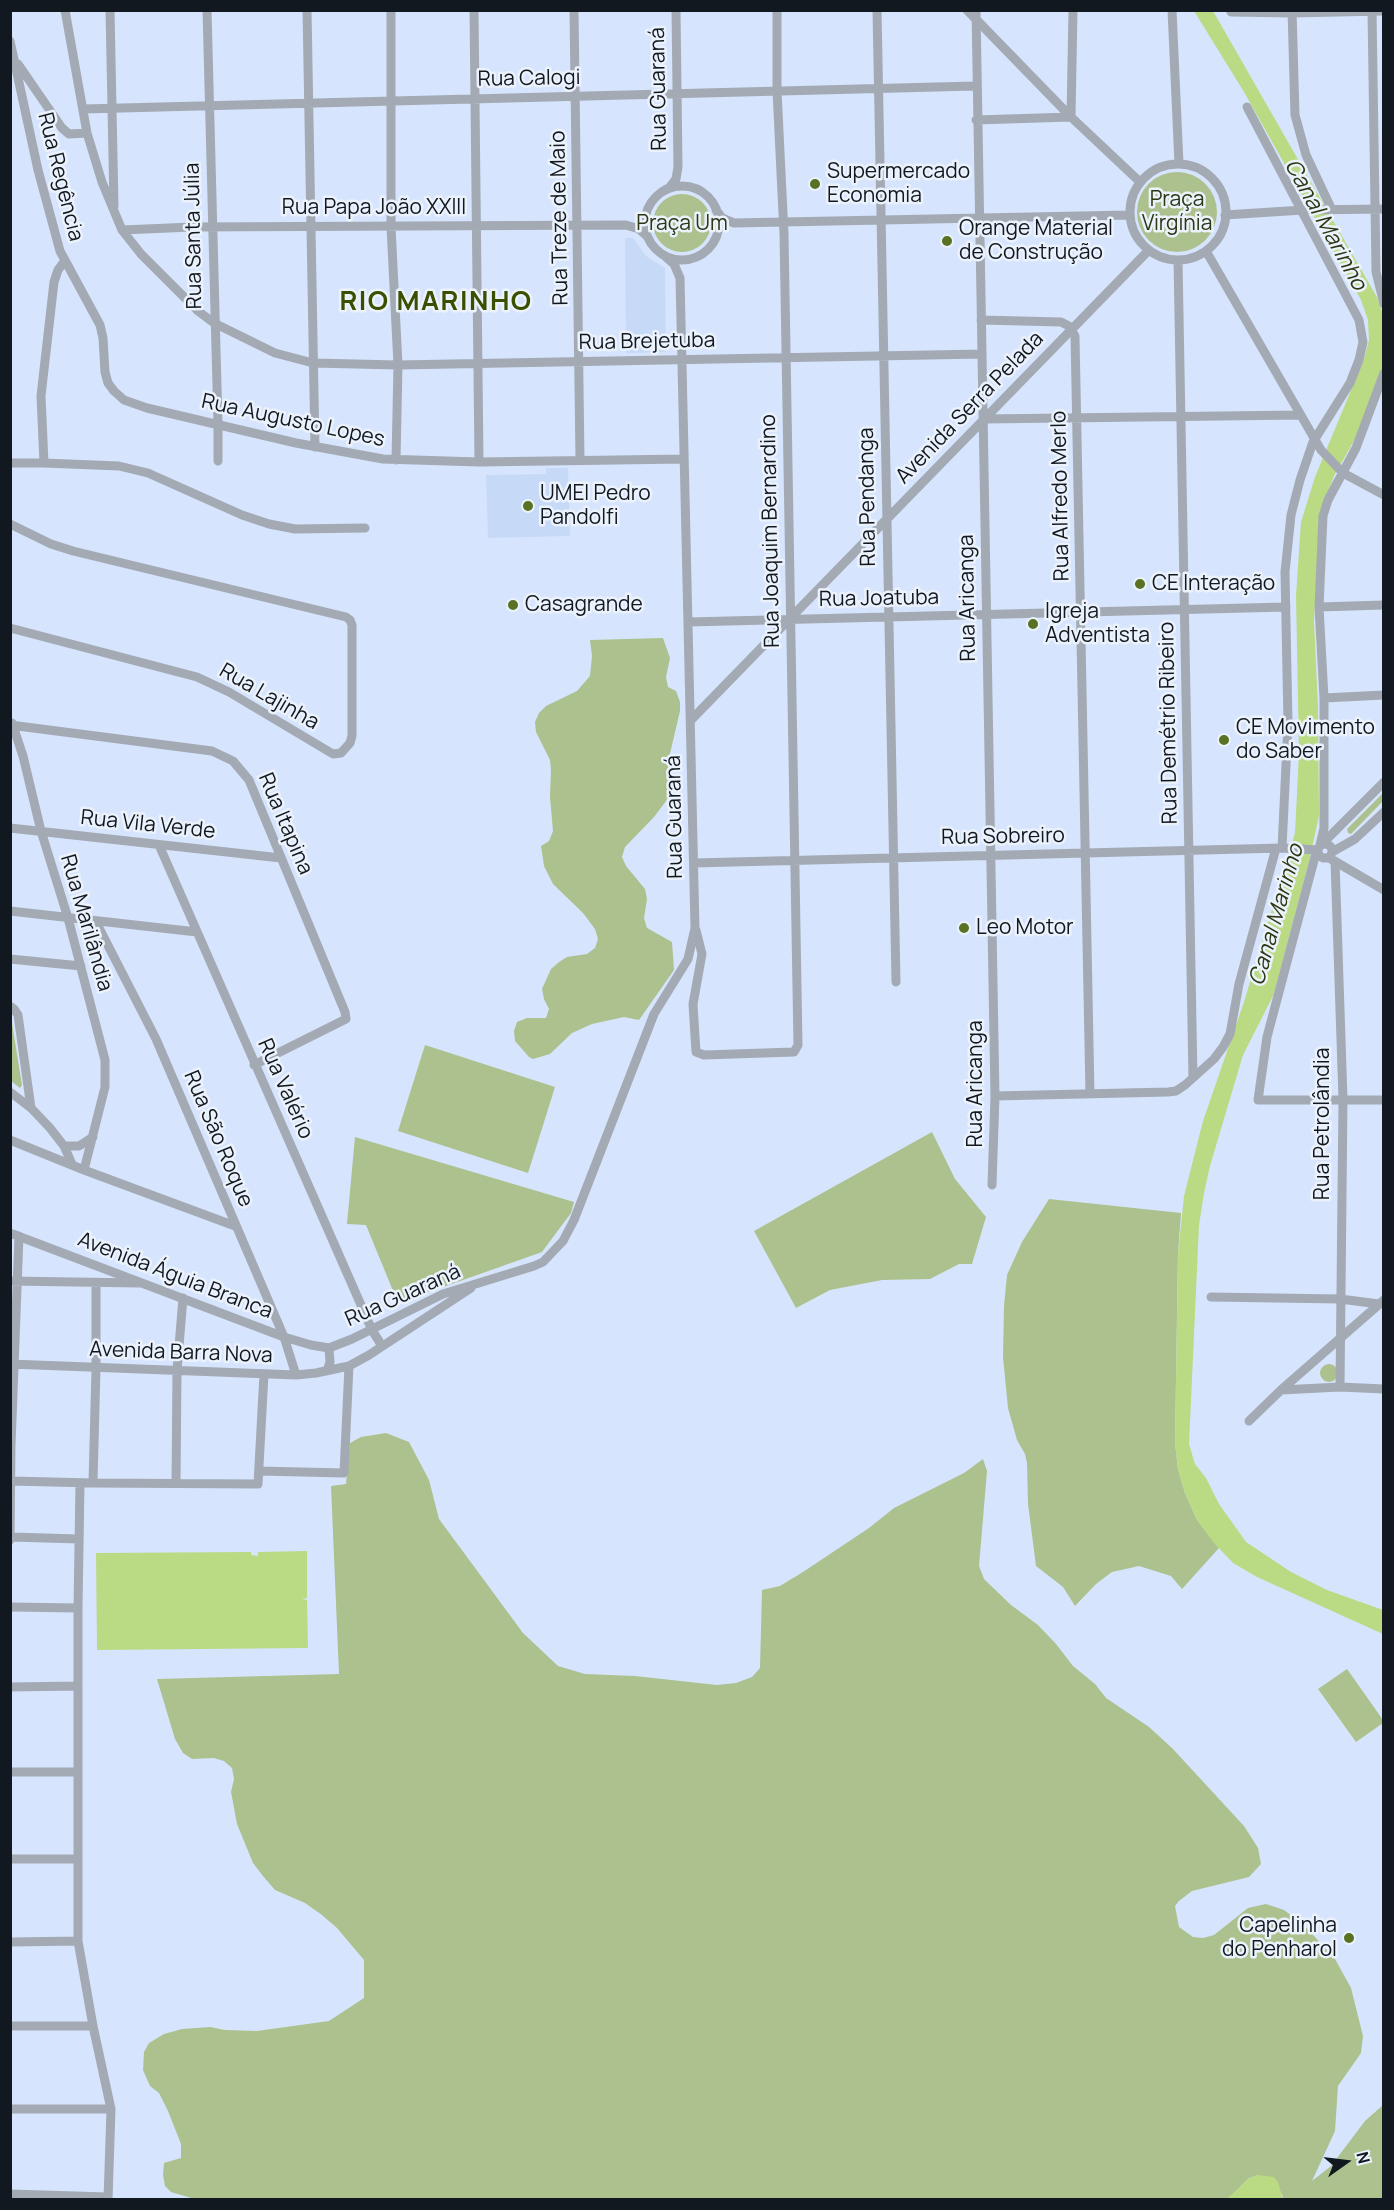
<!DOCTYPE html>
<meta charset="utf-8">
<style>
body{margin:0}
#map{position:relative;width:1394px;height:2210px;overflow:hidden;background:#d6e5fd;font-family:Manrope,sans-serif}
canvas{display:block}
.frame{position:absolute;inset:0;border:12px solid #121820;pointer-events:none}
.north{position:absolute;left:1316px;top:2132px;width:60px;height:60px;-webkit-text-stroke:4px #ebf2fb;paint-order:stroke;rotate:76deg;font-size:16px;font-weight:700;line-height:24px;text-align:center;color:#121820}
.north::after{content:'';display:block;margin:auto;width:21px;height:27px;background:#121820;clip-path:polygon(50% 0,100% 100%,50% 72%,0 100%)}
</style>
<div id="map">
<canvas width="1394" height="2210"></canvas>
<div class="frame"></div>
<div class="north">N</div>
</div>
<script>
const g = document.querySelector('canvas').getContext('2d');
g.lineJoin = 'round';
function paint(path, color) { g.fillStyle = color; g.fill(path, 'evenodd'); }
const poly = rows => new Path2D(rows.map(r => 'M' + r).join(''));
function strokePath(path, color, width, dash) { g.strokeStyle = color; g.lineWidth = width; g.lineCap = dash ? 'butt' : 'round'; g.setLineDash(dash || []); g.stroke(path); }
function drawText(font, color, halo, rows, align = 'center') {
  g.font = font + ' Manrope,sans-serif'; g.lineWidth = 5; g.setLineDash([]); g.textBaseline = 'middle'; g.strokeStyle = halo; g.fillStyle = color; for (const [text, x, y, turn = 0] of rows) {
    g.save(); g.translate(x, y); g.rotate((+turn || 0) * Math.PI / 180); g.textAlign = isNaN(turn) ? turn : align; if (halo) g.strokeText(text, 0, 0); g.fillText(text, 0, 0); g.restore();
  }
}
paint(poly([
 [625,238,633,238,646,256,665,268,666,352,626,353],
 [546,468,568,468,570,536,488,538,486,475,546,474]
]), '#c6daf7');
paint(poly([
 '1137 212a40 40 0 1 1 80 0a40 40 0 1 1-80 0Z',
 '653 223a29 29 0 1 1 58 0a29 29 0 1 1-58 0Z',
 [663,638,670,658,666,677,668,687,676,691,680,702,680,711,668,762,670,792,666,801,654,817,625,847,622,857,626,866,645,889,647,899,644,918,647,928,672,942,674,970,639,1020,624,1017,592,1024,572,1033,550,1054,533,1059,529,1057,515,1041,514,1031,517,1022,527,1018,546,1018,549,1009,544,999,542,989,551,969,559,962,567,957,587,954,595,948,598,939,595,929,583,913,553,884,544,866,541,846,549,841,553,831,550,797,551,770,550,760,536,732,535,722,539,713,546,706,577,691,590,676,592,656,590,640],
 [1382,794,1383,801,1351,834,1348,833,1347,829],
 [11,1017,22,1085,20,1088,11,1081],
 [425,1045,555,1087,528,1173,398,1131],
 [932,1132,955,1179,986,1217,972,1264,959,1264,930,1279,882,1280,830,1290,796,1308,754,1231],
 [355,1137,574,1202,571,1213,542,1252,398,1303,366,1225,347,1224],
 [1049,1199,1181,1213,1178,1253,1175,1443,1178,1469,1185,1493,1197,1520,1219,1548,1182,1589,1171,1576,1139,1566,1112,1572,1096,1584,1075,1606,1063,1587,1036,1566,1028,1504,1027,1463,1025,1454,1017,1440,1008,1408,1003,1357,1004,1306,1007,1275,1022,1242],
 '1320 1373a9 9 0 1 1 18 0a9 9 0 1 1-18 0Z',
 [386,1433,409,1442,429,1480,439,1519,523,1633,558,1666,585,1674,635,1676,717,1685,736,1683,752,1677,760,1668,762,1590,780,1586,803,1572,869,1528,894,1508,964,1473,983,1459,987,1471,979,1566,984,1579,1011,1605,1038,1625,1056,1644,1073,1666,1095,1684,1106,1698,1149,1727,1172,1748,1244,1826,1258,1848,1261,1864,1249,1877,1192,1891,1179,1901,1175,1906,1179,1927,1193,1937,1203,1938,1214,1935,1248,1908,1266,1904,1284,1910,1304,1925,1335,1959,1351,1988,1363,2036,1361,2053,1338,2086,1335,2131,1312,2181,1331,2166,1365,2121,1383,2105,1383,2199,1283,2199,1282,2194,1259,2175,1249,2178,1227,2200,195,2199,171,2192,165,2186,163,2175,164,2163,181,2158,181,2144,168,2111,159,2093,150,2086,143,2070,144,2052,149,2043,164,2034,182,2029,210,2027,225,2030,257,2031,329,2021,364,1998,364,1960,337,1928,322,1915,305,1903,275,1890,263,1876,253,1863,237,1824,231,1792,234,1779,232,1768,224,1761,214,1758,192,1759,183,1753,175,1739,157,1679,339,1674,331,1486,346,1484,350,1443,361,1437],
 [1347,1669,1383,1720,1383,1723,1356,1742,1318,1689]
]), '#acc18d');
paint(poly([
 [1194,11,1213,11,1378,299,1383,315,1384,364,1359,432,1334,476,1320,513,1314,621,1318,707,1319,816,1309,861,1274,994,1243,1055,1210,1166,1204,1193,1199,1225,1189,1444,1195,1464,1206,1478,1219,1504,1246,1542,1291,1572,1327,1590,1383,1610,1383,1634,1257,1577,1233,1563,1214,1543,1197,1520,1185,1493,1178,1469,1175,1443,1178,1253,1184,1196,1203,1121,1244,1002,1295,833,1299,753,1296,596,1301,522,1315,477,1364,359,1369,340,1368,320,1361,300,1244,92],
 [307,1551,307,1598,302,1599,307,1600,308,1648,97,1650,96,1553,251,1552,251,1555,258,1556,258,1552],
 [1258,2175,1274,2177,1278,2182,1283,2199,1227,2199,1249,2178]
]), '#badb83');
strokePath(poly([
 [65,10,87,133,102,182,122,230,141,254,198,311,214,323,275,353,313,363,398,365,982,354],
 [110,10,114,206],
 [207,10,218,424,218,461],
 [307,10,315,447],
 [391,10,391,227,398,365,396,460],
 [474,10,479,462],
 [574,10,580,460],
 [877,10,896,982],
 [967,10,1071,117,1140,182],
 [976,10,995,1096,992,1185],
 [1172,10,1179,164],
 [1230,10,1231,12,1292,13,1384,11],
 [1292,10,1295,115,1306,155,1332,210],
 [1372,10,1376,272,1384,304],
 [10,41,38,170,60,251,100,325,103,338,105,372,108,383,114,391,124,400,147,408,296,443,383,459,479,462,684,459],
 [18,64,62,128,69,134,87,133],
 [1247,107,1359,320,1363,342,1359,360,1350,383,1313,442,1300,480,1291,515,1285,572,1288,723,1282,848],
 [83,109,975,86],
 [976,120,1071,117,1073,10],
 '1130 212a48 48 0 1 1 96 0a48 48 0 1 1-96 0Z',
 '645 223a37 37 0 1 1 74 0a37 37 0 1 1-74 0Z',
 [669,188,676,179,678,167,676,10],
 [716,210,722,218,734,223,1129,215],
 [1225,215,1303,210,1384,209],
 [122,230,192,227,626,225,639,229,647,236],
 [1206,251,1321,450,1343,473,1384,495],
 [1178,260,1193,1078],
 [981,320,1061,322,1069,326,1075,336,1090,1094],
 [984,419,1300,415],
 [10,463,44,463,119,466,148,473,242,515,269,524,295,529,365,528],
 [44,463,41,396,54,282,58,270,64,262],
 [10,524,51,544,73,551,346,617,350,620,352,625,352,736,350,743,341,753,333,754,229,692,197,677,10,628],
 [1319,607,1384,605],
 [688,622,1286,607],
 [1324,698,1384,695],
 [691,720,1149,250],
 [12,723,23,756,41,831,68,918,105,1060,105,1087,84,1170],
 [10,725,212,751,233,761,249,780,345,1012,346,1019,254,1065],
 [10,828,281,858],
 [1322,844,1384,782],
 '1318 851a7 7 0 1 1 14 0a7 7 0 1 1-14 0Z',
 [159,845,372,1330,382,1346],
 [1320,845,1324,828,1324,698,1319,607,1323,516,1328,500,1356,448,1384,373],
 [1317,849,1267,1037,1258,1100,1384,1100],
 [1332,852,1355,839,1384,812],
 [1331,859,1384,890],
 [1335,861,1343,1099,1340,1387],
 [694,863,1282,848,1318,850],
 [10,911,197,932],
 [96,922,156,1039,284,1337,296,1375],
 [696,930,702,954,693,1004,696,1052,704,1055,794,1052,798,1045,784,234,777,91,777,10],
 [10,959,81,966],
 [10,1006,14,1009,18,1015,31,1108],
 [10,1092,31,1108,50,1128,64,1146,72,1164],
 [995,1096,1168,1092,1176,1091,1185,1085,1214,1059,1223,1047,1230,1034,1239,984,1276,848],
 [10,1140,84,1170,235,1226],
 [64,1146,79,1146,93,1137],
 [10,1233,284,1337,311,1345,329,1348,352,1339,443,1294,534,1266,543,1262,563,1241,574,1220,654,1014,688,959,695,928,680,278,674,264,666,257],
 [10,1281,139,1283],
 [1211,1297,1340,1299,1379,1304],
 [10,1364,296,1375,316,1373,349,1366,369,1355,471,1288],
 [327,1371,330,1362,329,1348],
 [1281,1390,1340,1387,1384,1389],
 [1249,1421,1281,1390,1384,1300],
 [259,1471,344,1473,349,1366],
 [11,1481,93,1483,258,1484,264,1374],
 [80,1483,78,1608,78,1941,93,2026,111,2109,108,2200],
 [93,1483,96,1368,96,1283],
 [176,1483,177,1370,183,1298],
 [11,1537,79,1539],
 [10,1540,11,1445,19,1236],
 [10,1607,78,1608],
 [10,1687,78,1686],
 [10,1772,78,1772],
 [10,1859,78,1859],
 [10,1942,78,1941],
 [10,2026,93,2026],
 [10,2109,111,2109],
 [10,2194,108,2197]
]), '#a3aab4', 9);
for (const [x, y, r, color] of [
 [815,184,6,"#587123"],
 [947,241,6,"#587123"],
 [528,506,6,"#587123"],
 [1140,584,6,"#587123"],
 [513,605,6,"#587123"],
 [1033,624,6,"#587123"],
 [1224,740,6,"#587123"],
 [964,928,6,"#587123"],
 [1349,1938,6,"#587123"]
]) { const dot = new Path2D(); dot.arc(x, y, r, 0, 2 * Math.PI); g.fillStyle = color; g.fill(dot); strokePath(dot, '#ebf2fb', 2); }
drawText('21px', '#121820', '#ebf2fb', [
 ["Rua Calogi",529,79,-1],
 ["Rua Guaraná",659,89,-91],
 ["Rua Regência",60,177,76],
 ["Rua Papa João XXIII",374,208],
 ["Rua Treze de Maio",560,218,-91],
 ["Rua Santa Júlia",194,236,-91],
 ["Rua Brejetuba",647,342,-1],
 ["Avenida Serra Pelada",970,408,-46],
 ["Rua Augusto Lopes",293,421,12],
 ["Rua Alfredo Merlo",1061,496,-91],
 ["Rua Pendanga",868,497,-91],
 ["Rua Joaquim Bernardino",771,531,-91],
 ["Rua Aricanga",968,598,-91],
 ["Rua Joatuba",879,599,-1],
 ["Rua Lajinha",269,697,30],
 ["Rua Demétrio Ribeiro",1169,723,-91],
 ["Rua Guaraná",675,817,-91],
 ["Rua Itapina",285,824,67],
 ["Rua Vila Verde",148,825,6],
 ["Rua Sobreiro",1003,837,-1],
 ["Rua Marilândia",86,923,74],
 ["Rua Aricanga",976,1084,-90],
 ["Rua Valério",285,1089,66],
 ["Rua Petrolândia",1323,1124,-90],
 ["Rua São Roque",218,1139,67],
 ["Avenida Águia Branca",175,1276,21],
 ["Rua Guaraná",403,1296,-24],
 ["Avenida Barra Nova",181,1353,2]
]);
drawText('21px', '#121820', '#ebf2fb', [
 ["Supermercado",827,172],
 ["Economia",827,196],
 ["Orange Material",959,229],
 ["de Construção",959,253],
 ["UMEI Pedro",540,494],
 ["Pandolfi",540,518],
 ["CE Interação",1152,584],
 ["Casagrande",525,605],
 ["Igreja",1045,612],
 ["Adventista",1045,636],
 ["CE Movimento",1236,728],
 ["do Saber",1236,752],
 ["Leo Motor",976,928],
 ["Capelinha",1337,1926,"right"],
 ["do Penharol",1337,1950,"right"]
], 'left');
drawText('21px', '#2b3713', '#ebf2fb', [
 ["Praça",1177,200],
 ["Virgínia",1177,224],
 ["Praça Um",682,224]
]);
drawText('italic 22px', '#2b3713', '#ebf2fb', [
 ["Canal Marinho",1325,225,61],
 ["Canal Marinho",1277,915,-74]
]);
g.letterSpacing = '1.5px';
drawText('bold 27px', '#3a4f00', '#ebf2fb', [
 ["RIO MARINHO",436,302]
]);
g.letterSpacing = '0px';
</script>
